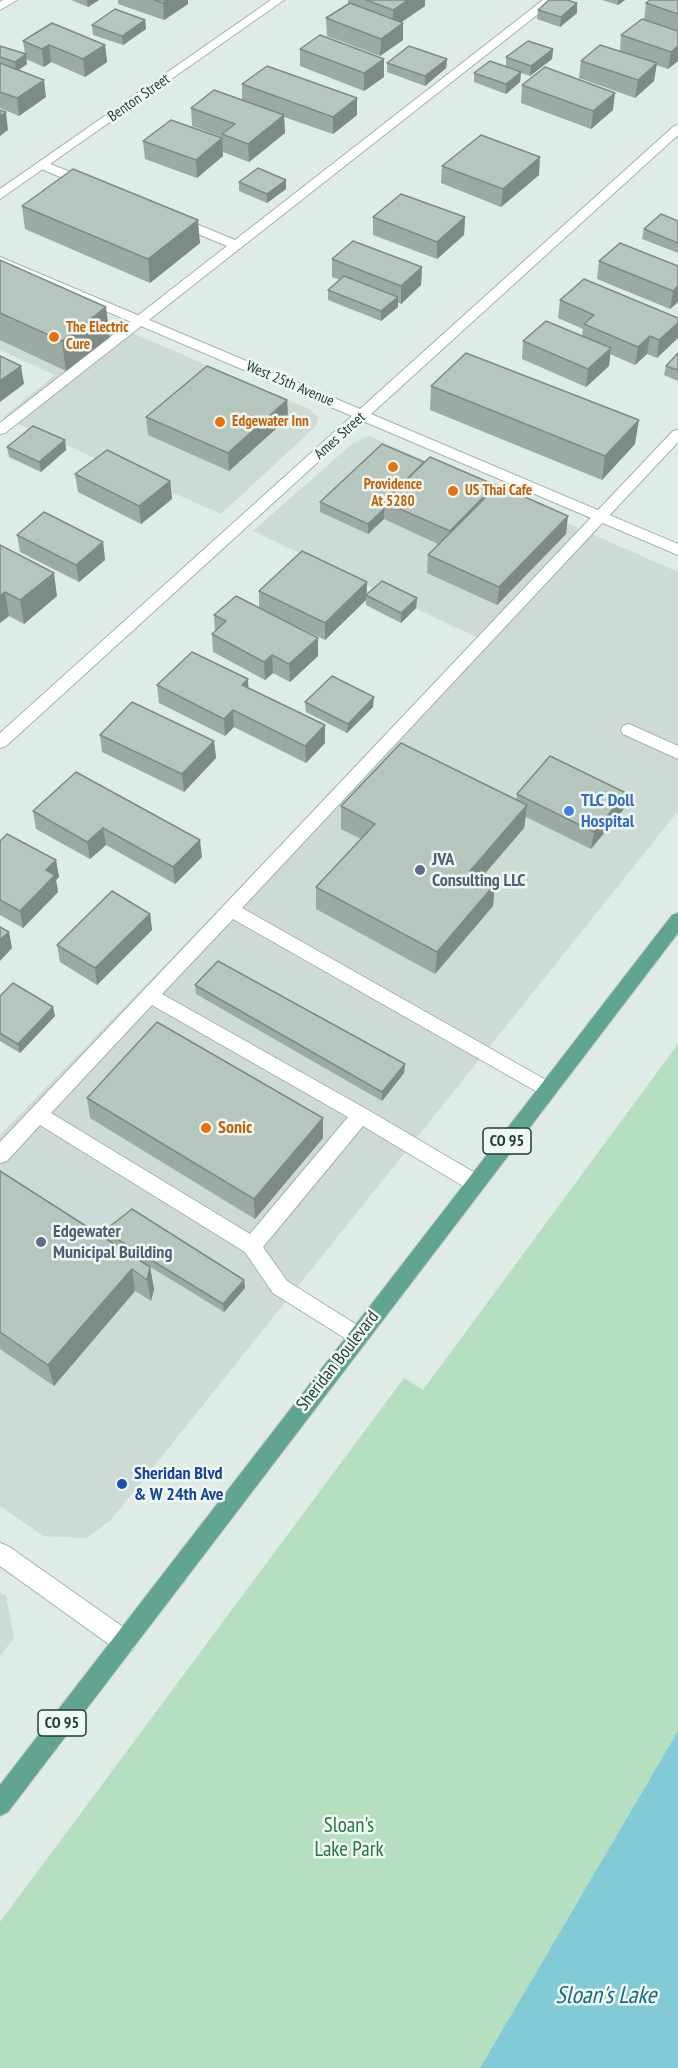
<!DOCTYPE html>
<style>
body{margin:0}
canvas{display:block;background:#dfebe5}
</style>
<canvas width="678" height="2068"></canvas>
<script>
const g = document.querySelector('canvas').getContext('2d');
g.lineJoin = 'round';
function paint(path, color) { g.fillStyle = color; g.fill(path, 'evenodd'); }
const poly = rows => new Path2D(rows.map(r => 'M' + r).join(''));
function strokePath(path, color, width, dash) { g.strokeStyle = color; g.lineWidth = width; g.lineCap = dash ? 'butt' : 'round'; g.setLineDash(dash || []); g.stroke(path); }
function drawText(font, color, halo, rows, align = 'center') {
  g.font = font + ' "PT Sans Narrow",sans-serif'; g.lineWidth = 5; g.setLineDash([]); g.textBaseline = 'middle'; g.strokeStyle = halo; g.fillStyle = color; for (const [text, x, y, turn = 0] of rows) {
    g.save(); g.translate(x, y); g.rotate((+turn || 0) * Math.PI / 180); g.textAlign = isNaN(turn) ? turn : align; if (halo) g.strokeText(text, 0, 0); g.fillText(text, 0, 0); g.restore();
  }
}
paint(poly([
 [0,276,309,409,319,418,314,428,221,514,3,417,55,375,0,350],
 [369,436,678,572,678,811,111,1520,87,1538,43,1536,0,1506,0,1135,427,695,478,638,253,531,353,443],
 [0,1592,6,1596,14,1638,0,1656]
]), '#cddbd4');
paint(poly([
 [678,1044,678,1731,480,2068,0,2068,0,1922,404,1378,423,1390]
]), '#b6dec0');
paint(poly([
 [678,1731,678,2068,480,2068]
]), '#82cad5');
const lane = poly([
 [3,0,17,0,0,10,0,2,3,0],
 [543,0,556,0,5,433,0,434,0,423,227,246,174,224,172,221,174,218,182,218,235,240,543,0],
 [43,161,92,181,94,184,92,187,84,187,39,168,39,162,43,161],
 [678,430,678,442,242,908,553,1084,556,1089,553,1094,547,1097,541,1094,233,919,162,994,368,1110,482,1177,484,1183,482,1189,475,1191,468,1189,363,1126,263,1247,287,1281,365,1330,368,1336,365,1342,358,1345,351,1342,273,1293,245,1252,40,1125,7,1161,0,1163,0,1142,673,431,678,430],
 [152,1005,348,1117,250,1234,51,1113,152,1005],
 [629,724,678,746,678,759,623,734,621,730,623,726,629,724]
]);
const street = poly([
 [271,0,284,0,0,199,0,189,271,0],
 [678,125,678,135,371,414,678,544,678,555,363,421,6,746,0,748,0,733,352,416,0,266,0,257,360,409,674,126,678,125],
 [0,1543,8,1546,133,1634,136,1642,133,1650,125,1653,117,1650,0,1566,0,1543]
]);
const primary = poly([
 [678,913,678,933,8,1812,0,1816,0,1785,672,915,678,913]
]);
strokePath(lane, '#a2b3ac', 2);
strokePath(street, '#a2b3ac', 2);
strokePath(primary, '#c0c8c6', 2);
paint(lane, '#fff');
paint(street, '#fff');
paint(primary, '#60a491');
paint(poly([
 [71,0,99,0,88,7],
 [118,0,188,0,188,4,164,20,118,4],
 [348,0,425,0,425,6,401,22,403,23,403,40,380,56,327,36,326,18,348,4],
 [602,0,625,0,618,5],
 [678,0,678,61,668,69,656,65,654,81,635,98,579,78,581,61,620,51,621,35,644,20,646,3],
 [538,10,577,13,560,27,537,19],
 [145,20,146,29,123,45,93,35,92,25],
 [23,41,105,45,107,62,85,77,51,62,44,67,26,59,27,64,18,70,46,97,19,116,0,108,0,46,25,54],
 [300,49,384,59,384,77,364,91,300,66],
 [553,49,552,59,530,76,521,73,520,82,506,94,474,82,474,73,506,66,506,57],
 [447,59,446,68,425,86,387,72,387,63],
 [242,84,357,98,357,115,333,134,284,117,285,133,249,162,223,152,223,156,197,178,145,159,143,141,222,138,222,137,192,126,191,108,242,100],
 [522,85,613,110,591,129,521,103],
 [442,166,539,175,501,207,441,183],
 [286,180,286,189,267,203,239,191,239,182],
 [22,206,200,243,150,283,25,229],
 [373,217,465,217,464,235,437,259,373,235],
 [678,221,678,253,642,239,644,229],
 [332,259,422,267,421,285,401,304,398,302,398,307,381,321,328,300,328,290,340,280,332,277],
 [0,260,110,337,66,371,0,340],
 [599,261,678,266,678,302,670,309,597,279],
 [560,300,678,318,657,358,647,354,635,365,610,354,609,366,586,387,522,359,523,341,582,336,583,329,558,318],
 [678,353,678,381,664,375,666,366],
 [431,386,635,444,602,480,430,410],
 [287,400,288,418,229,471,148,435,146,417],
 [65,440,66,450,41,472,9,457,7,447],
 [424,462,495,485,495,488,566,534,497,605,427,573,428,555,438,544,384,519,368,534,320,512,320,502],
 [75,474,170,481,172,499,141,524,78,492],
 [17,535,103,542,105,560,79,582,20,552],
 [0,545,57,596,24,624,9,616,0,623],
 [367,582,367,595,417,598,416,608,401,623,366,605,366,600,325,640,300,628,318,638,318,656,290,682,273,673,265,680,213,652,212,634,215,631,214,615,259,608,259,591],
 [157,685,248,688,325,743,306,763,234,727,225,736,159,703],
 [305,702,373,707,347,733,306,712],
 [100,735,214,741,216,758,184,792,102,752],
 [76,772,202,857,175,884,106,845,90,859,36,829,33,811],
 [626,793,623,810,591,849,526,817,524,828,482,877,495,884,493,906,435,974,316,909,316,887,361,839,341,829,341,806,516,800,517,794],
 [0,841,56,860,59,877,56,880,58,892,23,928,0,915],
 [150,914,152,930,97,985,60,962,57,945],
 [195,985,405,1064,404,1073,382,1101,196,994],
 [0,996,55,1016,20,1053,0,1041],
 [87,1098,323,1118,323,1138,255,1219,90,1118],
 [0,1171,106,1239,104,1231,244,1280,245,1288,224,1312,139,1260,150,1267,154,1289,151,1301,135,1291,54,1386,0,1349]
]), '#9baaa3');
paint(poly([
 [87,0,99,0,88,7],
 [167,0,188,0,188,4,164,20,163,3],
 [408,0,425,0,425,6,393,28,393,10],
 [618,0,625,0,618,5],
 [577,3,577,13,560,27,561,17],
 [145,20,146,29,123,45,122,36],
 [403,23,403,40,380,56,381,39],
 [49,45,51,62,44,67,42,49],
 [105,45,107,62,85,77,83,59],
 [678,46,678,61,668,69,671,52],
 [553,49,552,59,530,76,531,66],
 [26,54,27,64,16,72,15,62],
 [384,59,384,77,364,91,364,73],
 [447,59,446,68,425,86,425,76],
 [657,63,654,81,635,98,638,80],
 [521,72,520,82,506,94,506,84],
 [44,80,46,97,19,116,17,98],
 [615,93,613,110,591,129,593,111],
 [357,98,357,115,333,134,333,117],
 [6,112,8,130,0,136,0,116],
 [284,115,285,133,249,162,248,144],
 [222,138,223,156,197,178,196,160],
 [540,157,539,175,501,207,503,189],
 [286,180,286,189,267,203,267,194],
 [465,217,464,235,437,259,437,242],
 [198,220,200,243,150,283,148,259],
 [422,267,421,285,401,304,401,286],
 [678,286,678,302,670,309,673,291],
 [398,297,398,307,381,321,381,311],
 [106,307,110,337,66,371,62,341],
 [678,323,678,338,657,358,659,340],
 [650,336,647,354,635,365,638,347],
 [611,348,609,366,586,387,588,369],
 [21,366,24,384,0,402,0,381],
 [287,400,288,418,229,471,228,453],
 [639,420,635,444,602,480,605,456],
 [65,440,66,450,41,472,39,462],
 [170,481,172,499,141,524,139,506],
 [495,485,494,503,449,549,450,531],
 [384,509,384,519,368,534,368,524],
 [568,516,566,534,497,605,499,587],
 [103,542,105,560,79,582,76,565],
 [54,573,57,596,24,624,20,600],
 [367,582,366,600,325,640,325,623],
 [5,592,9,616,0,623,0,596],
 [417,598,416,608,401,623,401,613],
 [318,638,318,656,290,682,289,664],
 [272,655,273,673,265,680,264,662],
 [248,679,249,697,242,685],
 [374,697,373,707,347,733,348,724],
 [233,710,234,727,225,736,224,719],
 [325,725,325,743,306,763,305,746],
 [214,741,216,758,184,792,182,774],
 [626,793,623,810,591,849,594,832],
 [527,805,524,828,468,893,470,871],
 [103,828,106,845,90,859,87,842],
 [200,840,202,857,175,884,173,867],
 [56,860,59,877,56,880,58,892,23,928,20,911,46,870],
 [495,884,493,906,435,974,437,952],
 [150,914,152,930,97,985,95,968],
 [9,932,12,948,0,961,0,940],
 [53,1007,55,1016,20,1053,18,1044],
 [405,1064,404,1073,382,1101,382,1092],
 [323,1118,323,1138,255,1219,254,1199],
 [150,1267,154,1289,151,1301,147,1280],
 [132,1269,135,1291,54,1386,48,1365],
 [244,1280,245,1288,224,1312,223,1304]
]), '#7e8b85');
const building = poly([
 [154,0,167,0,163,3,154,0],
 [366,0,408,0,393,10,366,0],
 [549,0,567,0,577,3,561,17,538,10,549,0],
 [650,0,678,0,678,14,646,3,650,0],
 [350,3,403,23,381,39,326,18,350,3],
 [115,9,145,20,122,36,92,25,115,9],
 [642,19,678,31,678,46,671,52,621,35,642,19],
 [52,23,105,45,83,59,49,45,42,49,23,41,52,23],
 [320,35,384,59,364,73,300,49,320,35],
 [528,41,553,49,531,66,506,57,528,41],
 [600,45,657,63,638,80,581,61,600,45],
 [0,46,26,54,15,62,0,57,0,46],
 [409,46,447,59,425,76,387,63,409,46],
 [490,61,521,72,506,84,474,73,490,61],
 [0,63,44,80,17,98,0,92,0,63],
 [267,66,357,98,333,117,242,84,267,66],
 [545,67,615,93,593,111,522,85,545,67],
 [214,90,284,115,248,144,222,134,235,124,191,108,214,90],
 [0,110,6,112,0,116,0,110],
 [171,120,222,138,196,160,143,141,171,120],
 [481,135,540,157,503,189,442,166,481,135],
 [258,168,286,180,267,194,239,182,258,168],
 [73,169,198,220,148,259,22,206,73,169],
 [401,194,465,217,437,242,373,217,401,194],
 [661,214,678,221,678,243,644,229,661,214],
 [353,241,422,267,401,286,332,259,353,241],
 [620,243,678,266,678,286,673,291,599,261,620,243],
 [0,260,106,307,62,341,0,313,0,260],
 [344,276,398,297,381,311,328,290,344,276],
 [584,279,678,318,678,323,659,340,650,336,638,347,584,324,594,315,560,300,584,279],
 [546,321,611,348,588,369,523,341,546,321],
 [466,353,639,420,605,456,431,386,466,353],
 [678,353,678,370,666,366,678,353],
 [0,356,21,366,0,381,0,356],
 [207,366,287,400,228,453,146,417,207,366],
 [33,426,65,440,39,462,7,447,33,426],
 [382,444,424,462,384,502,384,509,368,524,320,502,382,444],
 [107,450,170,481,139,506,75,474,107,450],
 [430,457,495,485,450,531,384,502,430,457],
 [498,485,568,516,499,587,428,555,498,485],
 [44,512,103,542,76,565,17,535,44,512],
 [0,545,54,573,20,600,5,592,0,596,0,545],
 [302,551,367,582,325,623,259,591,302,551],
 [382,581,417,598,401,613,366,595,382,581],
 [236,596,318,638,289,664,272,655,264,662,212,634,226,621,214,615,236,596],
 [192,652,248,679,242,685,325,725,305,746,233,710,224,719,157,685,192,652],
 [332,676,374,697,348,724,305,702,332,676],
 [132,702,214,741,182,774,100,735,132,702],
 [401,743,527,805,470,871,495,884,437,952,316,887,375,824,341,806,401,743],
 [550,756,626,793,594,832,517,794,550,756],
 [76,772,200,840,173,867,103,828,87,842,33,811,76,772],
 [7,834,56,860,46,870,55,875,20,911,0,900,0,841,7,834],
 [112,891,150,914,95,968,57,945,112,891],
 [0,927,9,932,0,940,0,927],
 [218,961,405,1064,382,1092,195,985,218,961],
 [13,983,53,1007,18,1044,0,1033,0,996,13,983],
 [157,1022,323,1118,254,1199,87,1098,157,1022],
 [0,1171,150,1267,147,1280,132,1269,48,1365,0,1332,0,1171],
 [132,1209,244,1280,223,1304,104,1231,132,1209]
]);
paint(building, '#b4c6be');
strokePath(building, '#7e8b85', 1.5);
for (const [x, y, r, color] of [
 [54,337,6,"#e8710a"],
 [220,422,6,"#e8710a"],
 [393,467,6,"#e8710a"],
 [453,491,6,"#e8710a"],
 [569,811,6,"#3f7fe0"],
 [420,870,6,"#5c6f8a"],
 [206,1128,6,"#e8710a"],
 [41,1242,6,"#5c6f8a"],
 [122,1484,6,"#1a4fb4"]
]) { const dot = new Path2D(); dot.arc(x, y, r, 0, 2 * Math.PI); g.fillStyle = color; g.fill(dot); strokePath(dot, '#eff8f3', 2); }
drawText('15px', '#1f3c34', '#eff8f3', [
 ["Benton Street",139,98,-35],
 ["West 25th Avenue",290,384,23],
 ["Ames Street",340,436,-42]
]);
drawText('bold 15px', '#c56008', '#eff8f3', [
 ["The Electric",66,328],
 ["Cure",66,345],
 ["Edgewater Inn",232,422],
 ["Providence",393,485,"center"],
 ["At 5280",393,502,"center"],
 ["US Thai Cafe",465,491]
], 'left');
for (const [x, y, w] of [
 [507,1141,48],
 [62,1723,48]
]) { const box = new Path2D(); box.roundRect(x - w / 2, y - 13, w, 26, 4.5); g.fillStyle = '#eff8f3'; g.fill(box); strokePath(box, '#1f3c34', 1.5); }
drawText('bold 16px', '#1f3c34', null, [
 ["CO 95",507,1141],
 ["CO 95",62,1723]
]);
drawText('bold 18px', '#366cbe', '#eff8f3', [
 ["TLC Doll",581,801],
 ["Hospital",581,822]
], 'left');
drawText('bold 18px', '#4e5e75', '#eff8f3', [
 ["JVA",432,860],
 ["Consulting LLC",432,881],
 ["Edgewater",53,1232],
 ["Municipal Building",53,1253]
], 'left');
drawText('bold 18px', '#c56008', '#eff8f3', [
 ["Sonic",218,1128]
], 'left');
drawText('18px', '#1f3c34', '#eff8f3', [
 ["Sheridan Boulevard",338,1361,-52]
]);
drawText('bold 18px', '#164399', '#eff8f3', [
 ["Sheridan Blvd",134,1474],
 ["& W 24th Ave",134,1495]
], 'left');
drawText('21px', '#267643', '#eff8f3', [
 ["Sloan's",349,1826],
 ["Lake Park",349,1850]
]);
drawText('italic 24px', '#156d7c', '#eff8f3', [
 ["Sloan's Lake",606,1996]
]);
</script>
